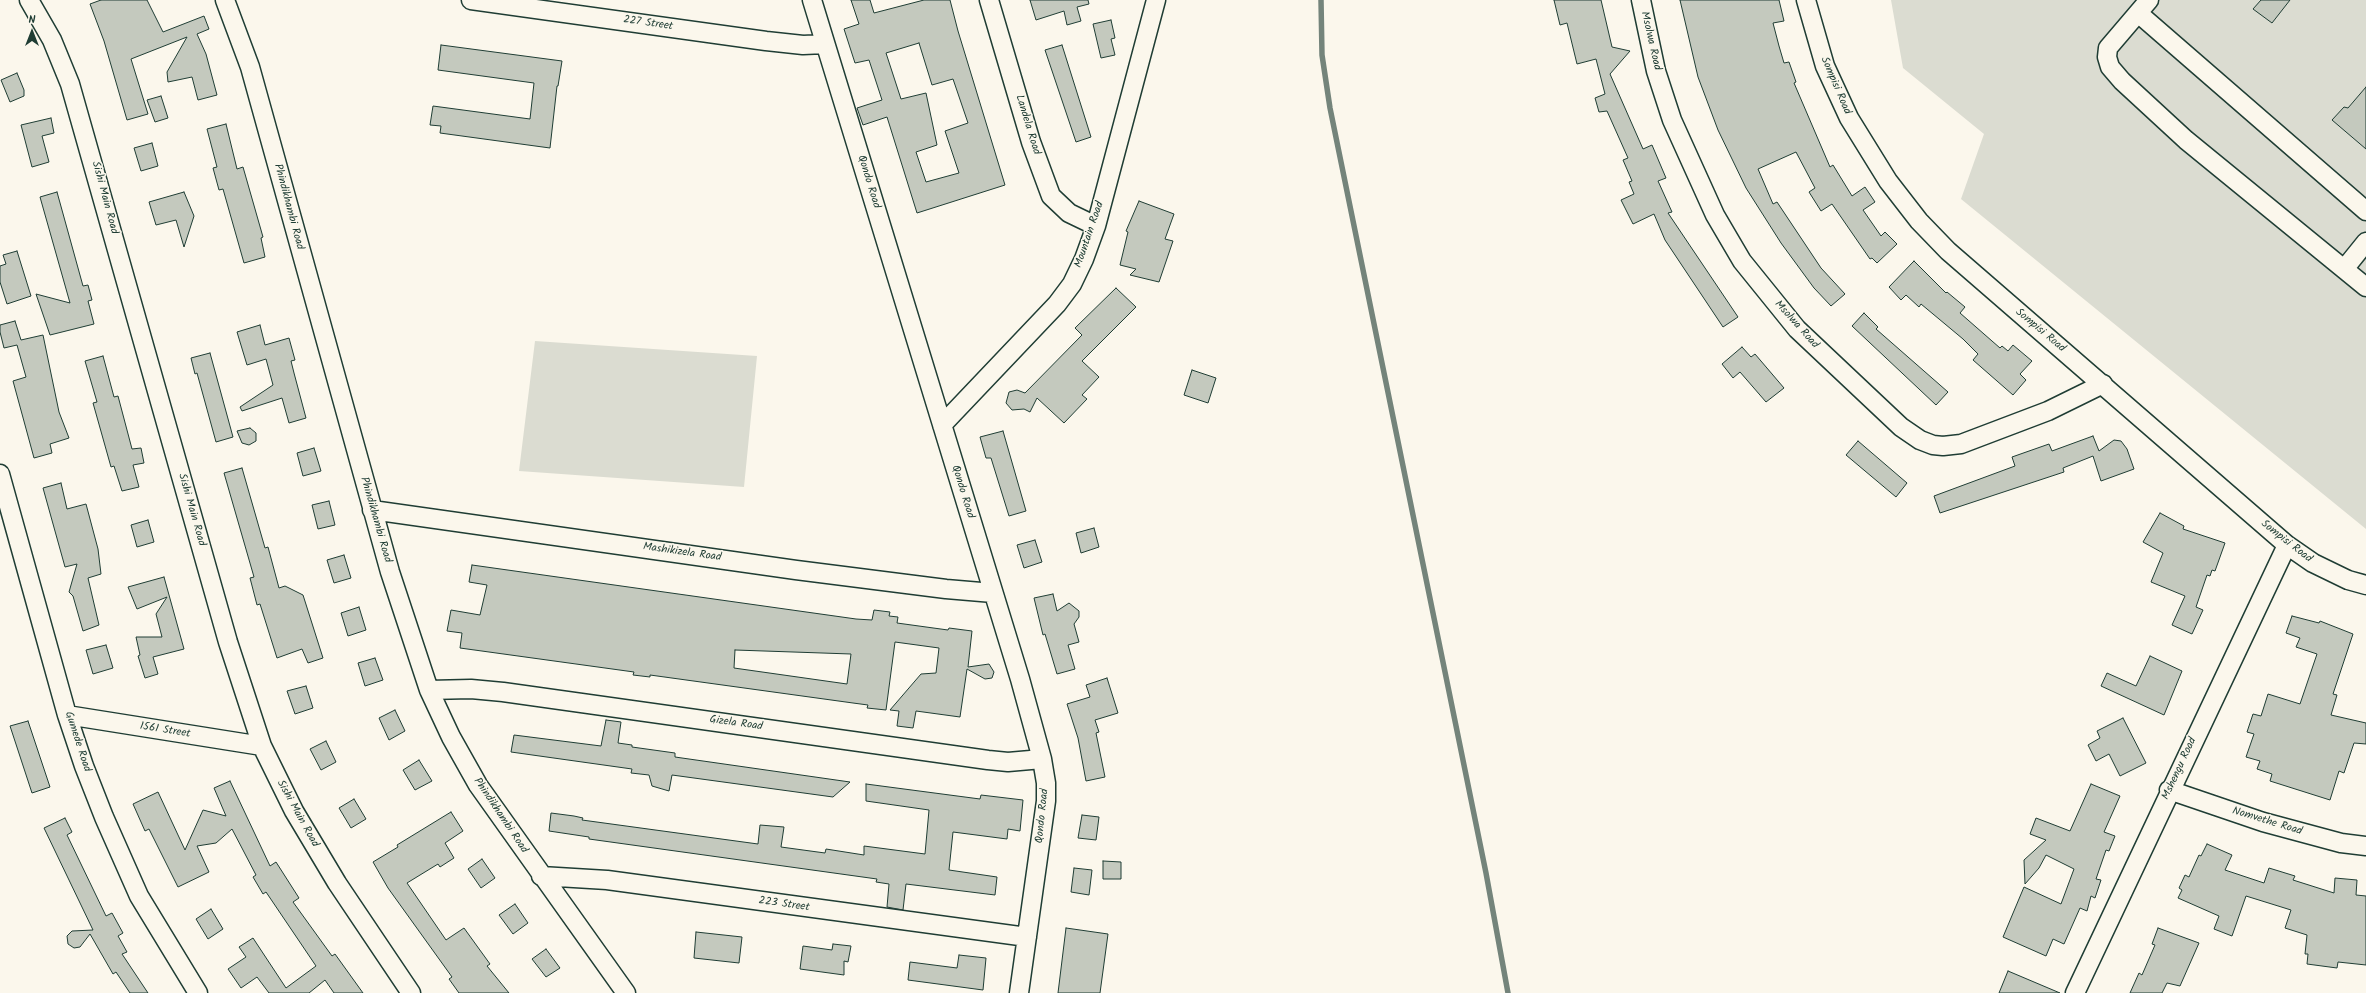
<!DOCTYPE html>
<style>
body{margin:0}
#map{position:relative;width:2366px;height:993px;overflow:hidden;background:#fbf7ec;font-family:Kalam,sans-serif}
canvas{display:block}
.north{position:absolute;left:12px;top:12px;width:40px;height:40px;-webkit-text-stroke:3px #fbf7ec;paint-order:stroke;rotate:0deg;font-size:11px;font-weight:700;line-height:16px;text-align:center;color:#1f3d34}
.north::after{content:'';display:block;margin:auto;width:14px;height:18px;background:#1f3d34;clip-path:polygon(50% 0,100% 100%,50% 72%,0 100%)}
</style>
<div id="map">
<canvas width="2366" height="993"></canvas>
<div class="north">N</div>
</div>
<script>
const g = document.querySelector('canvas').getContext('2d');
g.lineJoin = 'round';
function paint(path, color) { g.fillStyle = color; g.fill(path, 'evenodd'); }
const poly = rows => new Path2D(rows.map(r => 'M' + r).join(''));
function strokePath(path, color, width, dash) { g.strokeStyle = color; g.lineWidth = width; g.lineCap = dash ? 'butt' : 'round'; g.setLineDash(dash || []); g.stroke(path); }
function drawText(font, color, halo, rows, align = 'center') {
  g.font = font + ' Kalam,sans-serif'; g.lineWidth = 3; g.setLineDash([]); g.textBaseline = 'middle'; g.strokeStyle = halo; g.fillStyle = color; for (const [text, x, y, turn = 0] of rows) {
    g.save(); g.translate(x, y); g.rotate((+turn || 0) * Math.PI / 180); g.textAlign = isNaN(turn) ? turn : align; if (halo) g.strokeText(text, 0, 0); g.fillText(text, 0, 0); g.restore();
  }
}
paint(poly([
 [1891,0,2366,0,2366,529,1961,199,1984,134,1903,68],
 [535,341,757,356,744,487,519,471]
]), '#dbdcd1');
strokePath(poly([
 [1321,0,1322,55,1330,108,1486,873,1508,993]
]), '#74847b', 5.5);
const building = poly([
 [101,0,147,0,163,32,204,16,209,29,197,34,206,54,217,95,198,100,192,77,168,82,167,72,187,37,131,59,148,114,127,120,104,41,90,4,101,0],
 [851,0,870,0,874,13,924,0,950,0,958,31,1005,185,917,213,887,117,863,125,857,108,882,100,869,60,855,63,844,29,859,24,851,0],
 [919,43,932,85,953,79,968,123,945,131,959,173,926,182,916,152,937,145,926,93,901,99,886,53,919,43],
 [1030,0,1088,0,1089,4,1077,7,1081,21,1067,25,1064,11,1036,20,1030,0],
 [1554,0,1601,0,1612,47,1630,51,1610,74,1643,149,1652,145,1666,178,1658,181,1672,212,1668,213,1738,317,1723,327,1665,240,1654,214,1633,224,1621,200,1634,194,1629,182,1632,181,1623,160,1628,158,1607,111,1599,112,1595,98,1605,94,1596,59,1577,64,1567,23,1560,25,1554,0],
 [1680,0,1779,0,1784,21,1773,23,1779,46,1784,63,1789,62,1796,82,1794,83,1830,167,1833,165,1852,196,1865,187,1875,202,1863,210,1881,236,1885,232,1897,244,1877,263,1872,258,1870,259,1832,204,1821,211,1809,192,1815,188,1796,152,1758,169,1773,204,1777,202,1821,268,1845,294,1831,306,1814,288,1781,243,1746,188,1718,130,1698,77,1680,0],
 [2261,0,2290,0,2272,23,2253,9,2261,0],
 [1111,20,1115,38,1111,39,1115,55,1101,58,1093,24,1111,20],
 [441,45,562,61,558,86,557,86,550,148,440,133,441,126,430,125,433,106,530,119,534,83,438,70,441,45],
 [1062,45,1091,137,1076,142,1045,50,1062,45],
 [17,73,24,90,24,96,10,102,1,80,17,73],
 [2366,87,2366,149,2332,120,2344,107,2348,108,2366,87],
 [161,96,168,118,155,122,147,100,161,96],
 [51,118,54,133,42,136,49,162,32,167,21,125,51,118],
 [226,124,237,169,243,167,263,237,261,238,265,257,244,263,223,189,219,190,213,168,217,167,207,129,226,124],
 [152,143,158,166,141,171,134,148,152,143],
 [57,192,83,286,88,285,92,300,88,301,94,324,50,335,36,294,70,303,40,197,57,192],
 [184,192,194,216,184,247,176,220,156,225,149,202,184,192],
 [1139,201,1174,214,1165,239,1173,241,1159,282,1130,275,1136,269,1120,265,1128,232,1126,231,1139,201],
 [17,251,31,296,7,304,0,282,0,266,6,264,3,255,17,251],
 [1914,261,1946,293,1947,292,1965,307,1960,313,2000,348,2002,346,2008,351,2013,345,2032,361,2020,374,2026,380,2013,395,1973,360,1978,354,1963,339,1921,304,1919,307,1906,295,1901,300,1889,287,1914,261],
 [1116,288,1136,307,1082,361,1099,377,1082,395,1087,399,1064,423,1037,398,1030,412,1024,409,1012,410,1006,403,1009,392,1017,390,1025,393,1082,335,1075,328,1116,288],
 [1864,313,1878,327,1876,329,1948,392,1936,405,1852,326,1864,313],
 [15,321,21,340,43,335,59,412,69,438,50,444,52,453,34,458,13,381,26,377,17,345,4,348,0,332,0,325,15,321],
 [260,325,265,345,289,338,295,360,291,361,294,373,306,418,289,423,282,398,242,411,240,407,273,385,266,359,247,365,237,332,260,325],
 [1742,347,1751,357,1755,354,1784,388,1766,402,1740,372,1733,378,1722,364,1742,347],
 [210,353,233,437,216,442,197,373,195,374,191,358,210,353],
 [103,356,114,397,118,396,132,449,141,448,144,463,133,465,139,487,122,491,114,466,111,467,93,403,97,402,85,361,103,356],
 [1192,370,1216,378,1208,403,1184,395,1192,370],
 [250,428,256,433,256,441,249,445,242,443,237,431,250,428],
 [1003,431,1026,511,1009,516,991,458,986,458,980,437,1003,431],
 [2093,436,2099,451,2114,440,2121,441,2127,449,2134,469,2101,481,2093,456,2063,468,2064,472,1940,513,1934,496,2015,466,2012,457,2049,444,2052,451,2093,436],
 [1858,441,1907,483,1896,497,1846,455,1858,441],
 [314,448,321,471,303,476,297,453,314,448],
 [242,468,265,548,268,547,279,588,285,586,303,595,323,658,308,663,302,649,277,658,260,604,257,605,250,578,254,577,224,473,242,468],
 [61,483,67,509,86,504,98,549,101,574,88,578,99,625,83,631,73,596,69,592,77,564,65,567,43,488,61,483],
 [329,501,335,525,318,529,312,505,329,501],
 [2160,513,2184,526,2183,529,2225,543,2215,571,2212,570,2210,576,2207,575,2196,607,2203,610,2192,634,2172,625,2185,596,2151,582,2163,553,2143,542,2160,513],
 [148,520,154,542,137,547,131,525,148,520],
 [1094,528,1099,547,1081,553,1076,533,1094,528],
 [1035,540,1042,562,1024,568,1017,545,1035,540],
 [344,555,351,578,334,583,327,560,344,555],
 [472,565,856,619,872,620,874,610,890,612,889,616,898,617,897,623,948,630,949,628,972,631,968,667,989,664,994,672,992,678,985,679,967,669,960,717,916,711,913,728,897,726,899,711,890,710,921,674,936,673,939,648,895,642,886,710,867,708,868,705,853,703,650,675,650,677,633,675,634,672,460,648,462,633,447,631,451,610,480,615,487,585,469,582,472,565],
 [735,650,851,654,847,684,734,668,735,650],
 [164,577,184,649,153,657,158,674,145,678,138,656,140,655,136,637,162,637,156,614,167,597,137,609,128,587,164,577],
 [1053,594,1057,611,1069,603,1079,611,1079,617,1074,624,1079,642,1068,645,1075,669,1057,674,1045,634,1043,635,1034,598,1053,594],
 [359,607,366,630,348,636,341,613,359,607],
 [2292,616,2319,623,2320,621,2353,634,2333,694,2337,695,2331,715,2366,723,2366,744,2354,743,2344,773,2339,771,2330,800,2270,781,2272,774,2257,769,2260,761,2246,757,2254,734,2247,732,2253,714,2261,716,2268,694,2300,704,2317,654,2296,647,2300,638,2286,633,2292,616],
 [106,645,113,668,93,674,86,650,106,645],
 [2150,656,2182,671,2164,715,2101,686,2107,673,2136,686,2150,656],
 [375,658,383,680,365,686,358,663,375,658],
 [1107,678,1118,713,1095,720,1099,732,1096,733,1105,777,1086,781,1078,738,1067,704,1090,697,1086,685,1107,678],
 [306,686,313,708,295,714,287,691,306,686],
 [395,710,405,731,389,740,379,718,395,710],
 [2123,718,2146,763,2120,776,2109,754,2096,761,2088,745,2100,738,2097,731,2123,718],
 [606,720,621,722,618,743,632,745,632,747,675,753,675,757,850,782,833,797,672,775,669,791,652,786,649,775,631,773,632,769,511,752,514,735,601,746,606,720],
 [28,721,50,787,32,793,10,726,28,721],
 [326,741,336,762,321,770,310,749,326,741],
 [419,760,432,781,415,790,403,770,419,760],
 [230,781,270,866,276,862,299,898,293,902,332,956,335,954,363,993,334,993,325,980,309,993,269,993,257,977,241,988,228,969,246,957,239,947,253,938,286,988,316,966,266,892,263,894,253,877,256,875,232,829,216,843,197,846,209,872,178,887,149,829,145,831,133,804,158,792,185,850,203,810,226,816,214,788,230,781],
 [866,784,980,799,981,795,1023,800,1020,831,1008,829,1007,839,953,832,949,870,997,877,995,895,906,884,903,910,887,907,889,884,876,882,877,879,589,839,589,837,549,831,551,813,574,816,583,818,582,820,758,844,760,825,784,827,781,847,825,853,826,849,864,855,864,846,925,854,929,810,866,801,866,784],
 [2091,784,2120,796,2104,832,2115,836,2109,851,2106,850,2096,879,2101,880,2095,898,2091,896,2087,911,2080,908,2064,944,2053,939,2046,956,2003,937,2024,887,2061,904,2074,869,2046,855,2039,868,2025,884,2024,860,2046,840,2030,834,2036,818,2070,831,2091,784],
 [354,799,366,819,351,828,339,808,354,799],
 [451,812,463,831,445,843,454,858,440,867,438,864,407,883,446,940,464,928,490,964,487,966,509,993,459,993,449,979,452,977,388,888,373,862,398,847,397,845,451,812],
 [1082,815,1099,817,1096,840,1078,838,1082,815],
 [65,818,72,832,67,835,106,916,112,913,123,933,118,936,127,952,122,954,148,993,130,993,116,972,113,974,90,934,80,947,74,948,68,944,67,936,72,931,93,930,44,828,65,818],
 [2207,844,2232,855,2225,870,2264,883,2269,868,2295,876,2293,880,2334,893,2335,878,2357,880,2356,895,2366,896,2366,965,2338,962,2337,968,2307,964,2308,954,2305,954,2307,935,2285,928,2291,910,2246,896,2232,936,2214,929,2219,916,2178,898,2182,890,2179,888,2185,875,2189,877,2199,855,2201,856,2207,844],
 [482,859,495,878,481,888,468,869,482,859],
 [1103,861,1121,862,1121,879,1103,879,1103,861],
 [1074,868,1092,870,1089,895,1071,892,1074,868],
 [515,904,528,923,513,934,499,915,515,904],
 [211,909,223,929,208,939,196,919,211,909],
 [1066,928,1108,934,1100,993,1058,993,1066,928],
 [2158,928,2199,943,2180,986,2167,983,2162,993,2130,993,2139,973,2142,975,2155,945,2152,944,2158,928],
 [696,932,742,937,739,963,694,958,696,932],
 [833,944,851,946,848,962,844,961,844,975,800,969,803,946,832,950,833,944],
 [546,949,560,968,546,977,532,959,546,949],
 [959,955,986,958,983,990,908,980,910,962,957,968,959,955],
 [2008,971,2060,993,1999,993,2008,971]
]);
paint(building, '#c4c9be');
strokePath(building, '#1f3d34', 1);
const minor = poly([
 [29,0,52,40,70,84,228,642,262,746,294,811,337,883,411,993],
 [225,0,250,67,390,572,429,690,451,737,478,785,626,993],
 [471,0,766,41,803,45,825,44],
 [812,0,1020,679,1042,759,1046,783,1046,801,1019,993],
 [989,0,1031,142,1051,196,1069,213,1096,226],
 [1641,0,1656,71,1672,120,1715,215,1742,261,1797,329,1901,427,1920,440,1933,445,1943,446,1961,444,2048,411,2103,384],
 [1806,0,1825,66,1849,118,1888,181,1919,221,1948,251,2287,545,2313,563,2348,580,2366,585],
 [2149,0,2108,48,2107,57,2110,67,2122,81,2186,140,2366,287],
 [2138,13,2366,211],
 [2345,268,2366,242],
 [942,425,1057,304,1072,284,1084,259,1096,226,1156,0],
 [0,474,67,715,84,766,104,817,139,896,198,993],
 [372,510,796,570,946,589,993,593],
 [429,690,471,689,503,692,988,760,1008,762,1042,759],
 [67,715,262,746],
 [2169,790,2263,822,2341,843,2366,846],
 [541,876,607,880,1027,937],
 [2075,993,2287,545]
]);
strokePath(minor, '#1f3d34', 21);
strokePath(minor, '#fbf7ec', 18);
drawText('11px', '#1f3d34', '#fbf7ec', [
 ["227 Street",648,24,8],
 ["Msolwa Road",1650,41,77],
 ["Sompisi Road",1835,86,67],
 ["Landela Road",1027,125,73],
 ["Qondo Road",868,182,73],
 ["Sishi Main Road",104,198,75],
 ["Phindikhambi Road",288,207,75],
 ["Mountain Road",1090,235,-71],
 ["Msolwa Road",1796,325,48],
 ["Sompisi Road",2040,331,40],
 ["Qondo Road",962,492,73],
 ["Sishi Main Road",191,510,74],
 ["Phindikhambi Road",375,520,74],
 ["Sompisi Road",2286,542,38],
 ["Mashikizela Road",682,553,8],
 ["Gizela Road",736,724,8],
 ["1561 Street",165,731,9],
 ["Gumede Road",77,742,72],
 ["Mshengu Road",2180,769,-65],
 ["Sishi Main Road",297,814,61],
 ["Phindikhambi Road",500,816,56],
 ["Qondo Road",1043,816,-84],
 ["Nomvethe Road",2267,822,17],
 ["223 Street",784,905,8]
]);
</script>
